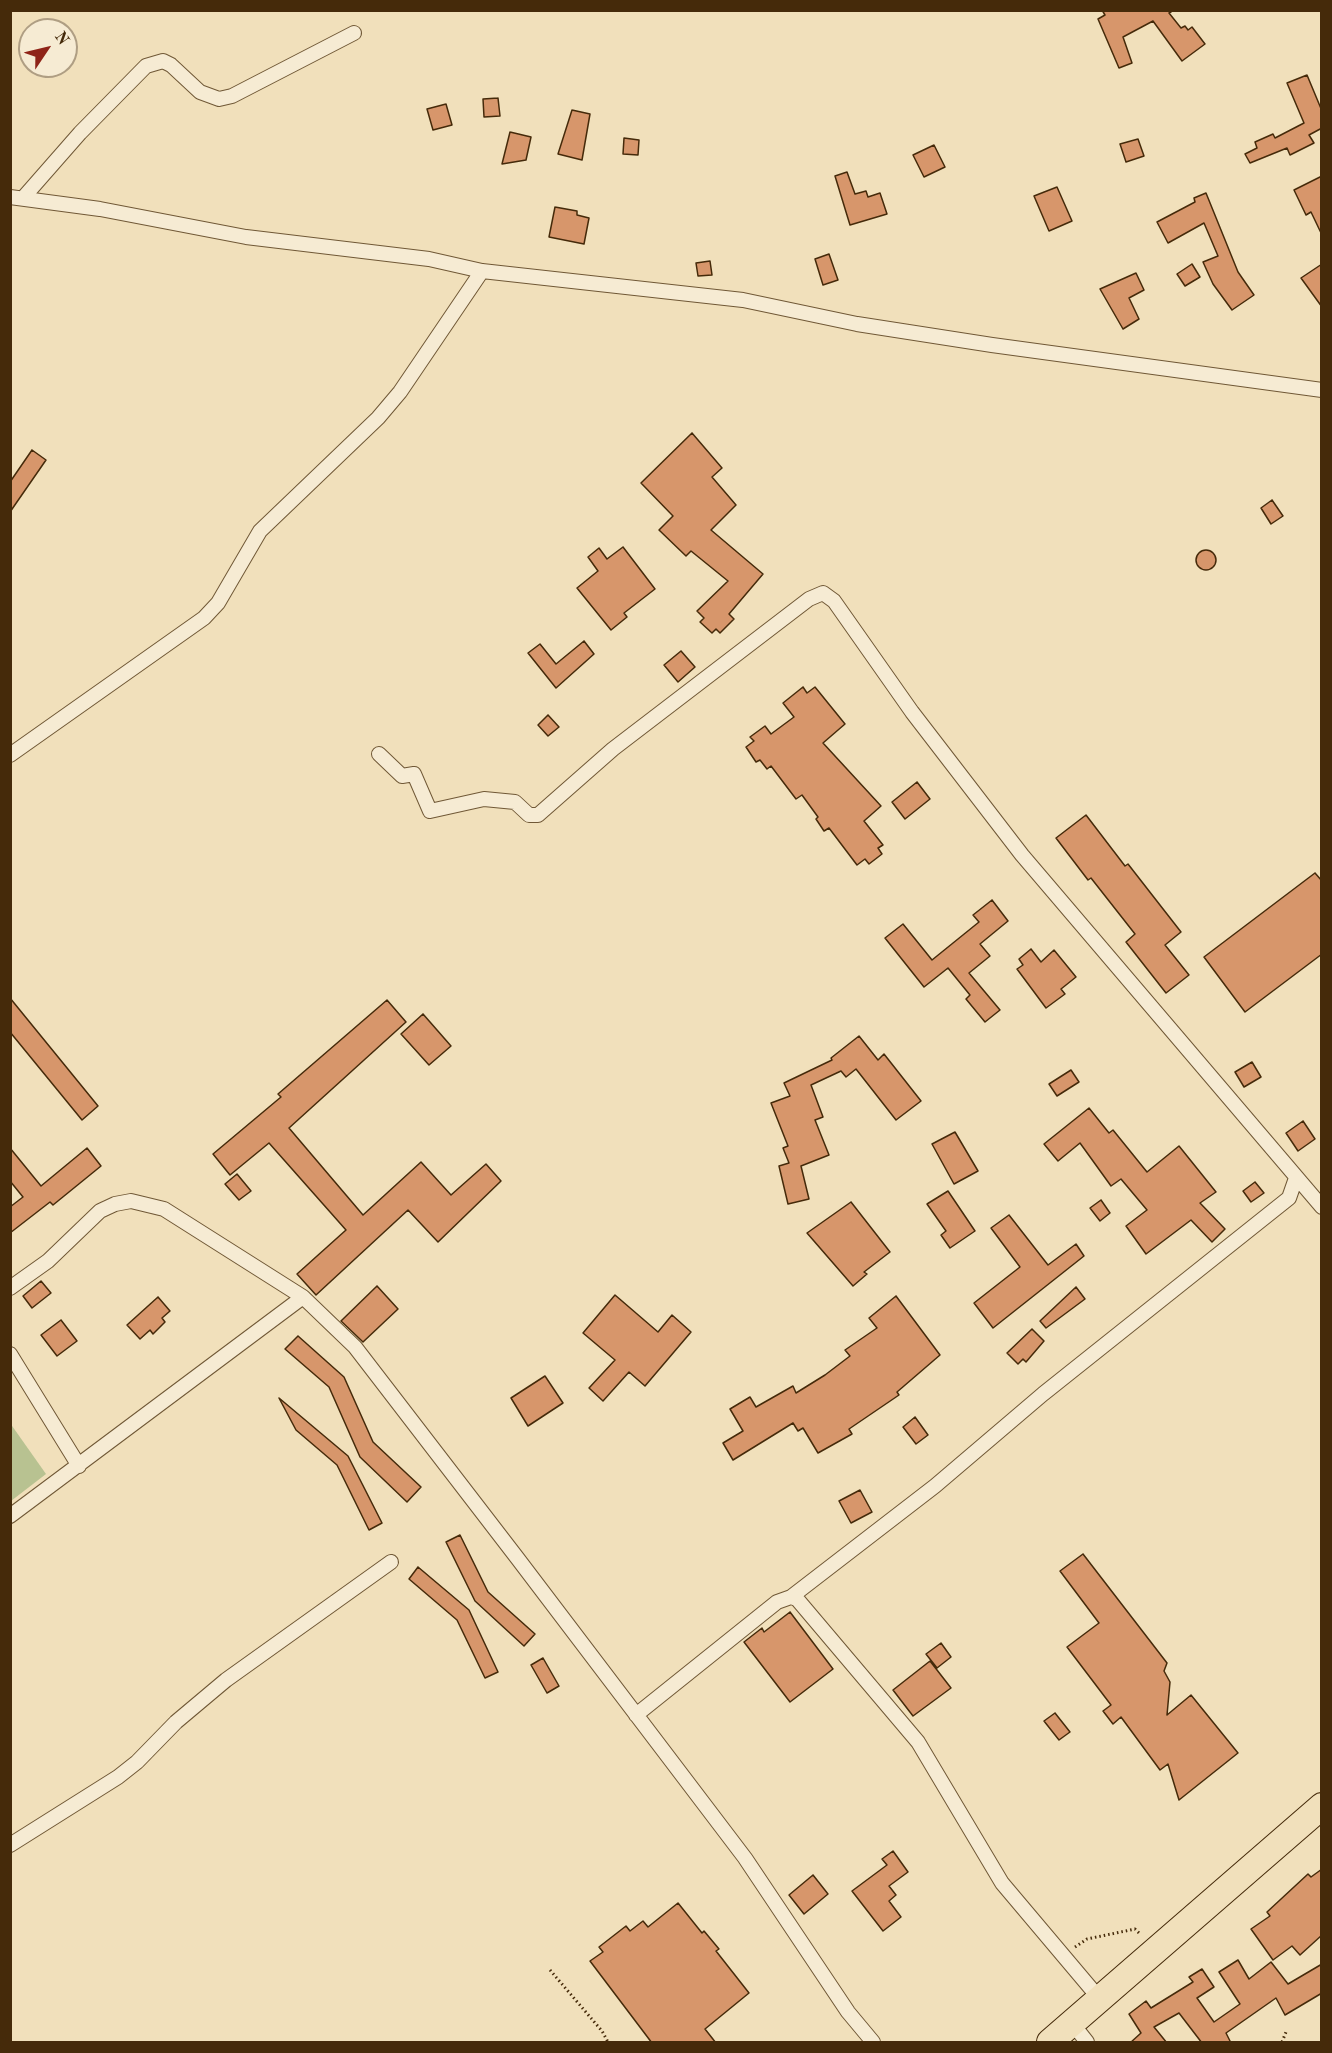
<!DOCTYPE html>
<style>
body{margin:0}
#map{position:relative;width:1332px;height:2053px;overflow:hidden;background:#f1e0bb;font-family:"Old Standard TT",serif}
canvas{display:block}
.frame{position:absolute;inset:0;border:12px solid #452a0a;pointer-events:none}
.north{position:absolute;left:18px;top:18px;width:60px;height:60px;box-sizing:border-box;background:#f6ebd3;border:2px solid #af9e83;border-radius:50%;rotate:55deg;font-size:16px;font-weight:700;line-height:24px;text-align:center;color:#452a0a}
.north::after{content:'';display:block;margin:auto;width:21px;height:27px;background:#8f2418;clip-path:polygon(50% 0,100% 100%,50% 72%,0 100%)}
</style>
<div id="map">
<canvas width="1332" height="2053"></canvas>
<div class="frame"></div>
<div class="north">N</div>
</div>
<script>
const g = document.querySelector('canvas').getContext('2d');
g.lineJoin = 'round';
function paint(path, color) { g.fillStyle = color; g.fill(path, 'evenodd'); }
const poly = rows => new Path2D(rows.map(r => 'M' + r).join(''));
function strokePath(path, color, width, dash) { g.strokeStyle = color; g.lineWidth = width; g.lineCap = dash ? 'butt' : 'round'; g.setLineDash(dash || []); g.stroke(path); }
paint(poly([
 [10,1423,46,1474,11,1501,10,1501]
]), '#b8c291');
const building = poly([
 [1102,10,1174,10,1169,13,1181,28,1185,26,1188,30,1192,27,1205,44,1182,61,1153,21,1123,37,1132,63,1119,68,1098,19,1105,15,1102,10],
 [1307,75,1322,111,1322,128,1309,135,1314,143,1290,155,1287,148,1250,163,1245,154,1257,148,1255,142,1273,134,1275,138,1304,123,1287,83,1307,75],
 [498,98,500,116,484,117,483,99,498,98],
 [446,104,452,125,433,130,427,109,446,104],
 [572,110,590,114,582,160,558,154,572,110],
 [510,132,531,137,526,160,502,164,510,132],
 [624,138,639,140,638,155,623,154,624,138],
 [1138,139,1144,156,1126,162,1120,144,1138,139],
 [934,145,945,167,924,177,913,155,934,145],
 [847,172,855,194,866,191,868,197,880,193,887,214,850,225,835,176,847,172],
 [1322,176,1322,235,1311,212,1306,215,1294,190,1322,176],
 [1057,187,1072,221,1049,231,1034,196,1057,187],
 [1206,193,1238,272,1254,295,1232,310,1213,284,1203,262,1218,256,1204,223,1168,243,1157,222,1195,202,1194,198,1206,193],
 [555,207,577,211,577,215,589,218,584,244,549,237,555,207],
 [829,254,838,280,823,285,815,259,829,254],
 [710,261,712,275,698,276,696,263,710,261],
 [1192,264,1200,277,1185,286,1177,274,1192,264],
 [1322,264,1322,307,1301,278,1322,264],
 [1136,273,1144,290,1129,298,1139,319,1123,329,1100,289,1136,273],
 [692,433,722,468,712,477,736,505,711,530,763,574,729,614,734,619,720,633,716,629,712,633,700,622,704,618,697,611,728,581,691,551,686,556,659,530,673,516,641,483,692,433],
 [32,450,46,460,10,512,10,482,32,450],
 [1272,500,1283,516,1271,524,1261,508,1272,500],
 [623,547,655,589,624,613,627,617,611,630,577,588,598,571,588,557,599,548,607,559,623,547],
 '1196 560a10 10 0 1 1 20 0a10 10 0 1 1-20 0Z',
 [584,641,594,654,556,688,528,653,540,644,556,664,584,641],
 [681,651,695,667,678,682,664,665,681,651],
 [803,687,807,693,815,687,845,724,823,743,881,806,864,821,883,845,878,848,882,854,869,864,865,859,857,865,829,828,824,831,816,819,818,817,802,795,796,799,771,766,767,769,760,760,756,762,746,747,754,741,750,737,765,726,771,734,794,717,783,703,803,687],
 [548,715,559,727,548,736,538,725,548,715],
 [917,782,930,799,905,819,892,802,917,782],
 [1086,815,1125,866,1128,864,1181,932,1165,945,1189,975,1166,993,1126,942,1135,934,1091,878,1088,880,1056,838,1086,815],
 [1315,873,1322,881,1322,954,1245,1012,1204,957,1315,873],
 [992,900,1008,921,980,944,990,956,969,973,1000,1010,985,1022,966,999,970,995,948,968,924,987,885,938,903,924,932,960,979,922,973,915,992,900],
 [1031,949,1041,962,1054,950,1076,977,1061,989,1065,994,1046,1008,1017,969,1023,965,1019,959,1031,949],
 [10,998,98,1106,82,1120,10,1032,10,998],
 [387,1000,406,1022,289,1128,363,1215,421,1162,451,1195,486,1164,501,1181,438,1242,408,1210,316,1295,297,1274,346,1230,269,1143,230,1175,213,1154,281,1097,278,1094,387,1000],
 [423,1014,451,1046,429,1065,401,1034,423,1014],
 [859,1036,878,1060,884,1054,921,1101,896,1120,856,1069,846,1077,841,1071,811,1085,823,1117,815,1120,829,1155,801,1166,809,1199,788,1204,779,1166,789,1163,783,1148,788,1146,771,1103,790,1096,784,1083,832,1060,831,1058,859,1036],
 [1252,1062,1261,1077,1244,1087,1235,1072,1252,1062],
 [1071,1070,1079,1082,1057,1096,1049,1084,1071,1070],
 [1089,1108,1109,1133,1113,1130,1147,1172,1179,1146,1216,1192,1200,1203,1225,1229,1212,1242,1191,1220,1146,1254,1126,1226,1147,1210,1121,1179,1111,1186,1080,1143,1058,1161,1044,1144,1089,1108],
 [1303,1121,1315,1139,1298,1151,1286,1133,1303,1121],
 [955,1132,978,1171,954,1184,932,1144,955,1132],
 [10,1148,41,1186,87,1148,101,1166,53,1205,50,1202,10,1233,10,1207,23,1197,10,1181,10,1148],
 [237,1174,251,1191,239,1200,225,1184,237,1174],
 [1255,1182,1264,1193,1251,1202,1243,1191,1255,1182],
 [948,1191,975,1231,950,1248,941,1235,946,1231,927,1204,948,1191],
 [1101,1200,1110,1213,1100,1221,1090,1208,1101,1200],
 [851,1202,890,1252,864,1272,867,1274,853,1286,807,1233,851,1202],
 [1009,1215,1048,1265,1076,1244,1084,1256,993,1328,974,1303,1020,1267,991,1228,1009,1215],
 [41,1281,51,1293,32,1308,23,1296,41,1281],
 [377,1286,398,1309,363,1342,341,1321,377,1286],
 [1076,1287,1085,1299,1046,1328,1040,1321,1076,1287],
 [615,1295,658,1332,672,1315,691,1332,645,1386,629,1372,603,1401,589,1388,615,1360,583,1333,615,1295],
 [896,1296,940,1355,897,1392,899,1395,849,1429,852,1434,818,1453,803,1428,798,1431,793,1423,733,1460,723,1443,743,1431,730,1409,750,1397,756,1407,793,1386,796,1393,825,1375,850,1356,845,1350,877,1328,869,1318,896,1296],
 [158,1297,170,1311,162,1318,165,1322,153,1334,150,1330,140,1339,127,1325,158,1297],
 [61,1320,77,1341,57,1356,41,1335,61,1320],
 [1032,1329,1044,1341,1026,1362,1023,1359,1018,1364,1007,1353,1032,1329],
 [298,1336,344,1377,373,1442,421,1487,407,1502,360,1457,329,1387,285,1349,298,1336],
 [545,1376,563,1403,528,1426,511,1398,545,1376],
 [279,1398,348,1456,382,1523,369,1530,337,1465,296,1430,279,1398],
 [915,1417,928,1435,916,1444,903,1427,915,1417],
 [860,1490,872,1512,851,1523,839,1501,860,1490],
 [460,1535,488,1592,535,1634,524,1646,475,1601,446,1542,460,1535],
 [1083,1554,1167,1663,1164,1671,1170,1682,1167,1715,1191,1695,1238,1753,1179,1800,1168,1764,1160,1770,1121,1717,1113,1724,1103,1711,1111,1705,1067,1647,1099,1623,1060,1571,1083,1554],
 [418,1567,469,1610,498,1672,485,1678,457,1620,409,1579,418,1567],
 [790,1612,833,1669,790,1702,744,1642,762,1628,764,1632,790,1612],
 [941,1643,951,1657,937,1668,926,1654,941,1643],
 [543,1658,559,1686,547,1693,531,1665,543,1658],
 [930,1661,951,1688,913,1716,893,1690,930,1661],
 [1055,1713,1070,1732,1059,1740,1044,1721,1055,1713],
 [893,1851,908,1872,889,1886,896,1895,889,1901,901,1917,883,1931,852,1891,887,1865,882,1859,893,1851],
 [1322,1869,1322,1935,1300,1955,1292,1946,1273,1960,1251,1929,1270,1916,1267,1912,1308,1874,1311,1877,1322,1869],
 [813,1875,828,1894,804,1914,789,1895,813,1875],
 [678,1903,702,1933,704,1931,719,1949,716,1951,749,1993,705,2029,716,2043,652,2043,590,1961,603,1952,599,1947,626,1926,630,1931,643,1921,648,1927,678,1903],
 [1238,1960,1249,1979,1271,1962,1288,1984,1322,1964,1322,1993,1285,2015,1276,1998,1226,2033,1231,2043,1202,2043,1179,2013,1154,2027,1167,2043,1130,2043,1141,2033,1129,2014,1146,2001,1151,2008,1193,1982,1189,1977,1202,1969,1214,1987,1197,1998,1214,2022,1240,2004,1219,1972,1238,1960]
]);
paint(building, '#d7966b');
strokePath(building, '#452a0a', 1.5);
const street = poly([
 [10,197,100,209,246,237,429,259,482,271,743,300,857,324,992,345,1322,390],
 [23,198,80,133,146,66,163,61,171,65,200,92,219,99,232,96,354,33],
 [379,754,402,776,414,774,430,811,484,799,515,802,529,815,538,815,613,749,809,599,823,593,834,601,912,712,1022,855,1322,1207],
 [10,755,204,618,218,603,260,531,378,418,400,392,482,271],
 [10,1288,48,1261,100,1211,115,1204,131,1201,164,1209,303,1297],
 [10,1354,79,1466],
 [10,1516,303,1297,355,1347,518,1559,745,1858,848,2012,873,2042],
 [791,1597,935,1486,1043,1394,1289,1198,1296,1178],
 [636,1715,777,1602,791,1597,797,1599,918,1742,1002,1883,1099,1998],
 [10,1845,118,1777,137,1762,176,1722,226,1680,391,1562],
 [1072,2023,1087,2042]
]);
const highway = poly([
 [1050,2042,1322,1806]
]);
strokePath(street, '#705836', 16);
strokePath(highway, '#452a0a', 28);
strokePath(poly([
 [1075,1947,1087,1939,1135,1929,1141,1935],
 [550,1970,602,2031,608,2042],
 [1282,2042,1286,2032]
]), '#452a0a', 3, [1.5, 3]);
strokePath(street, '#f6ebd3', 14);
strokePath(highway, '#f1e0bb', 26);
</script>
